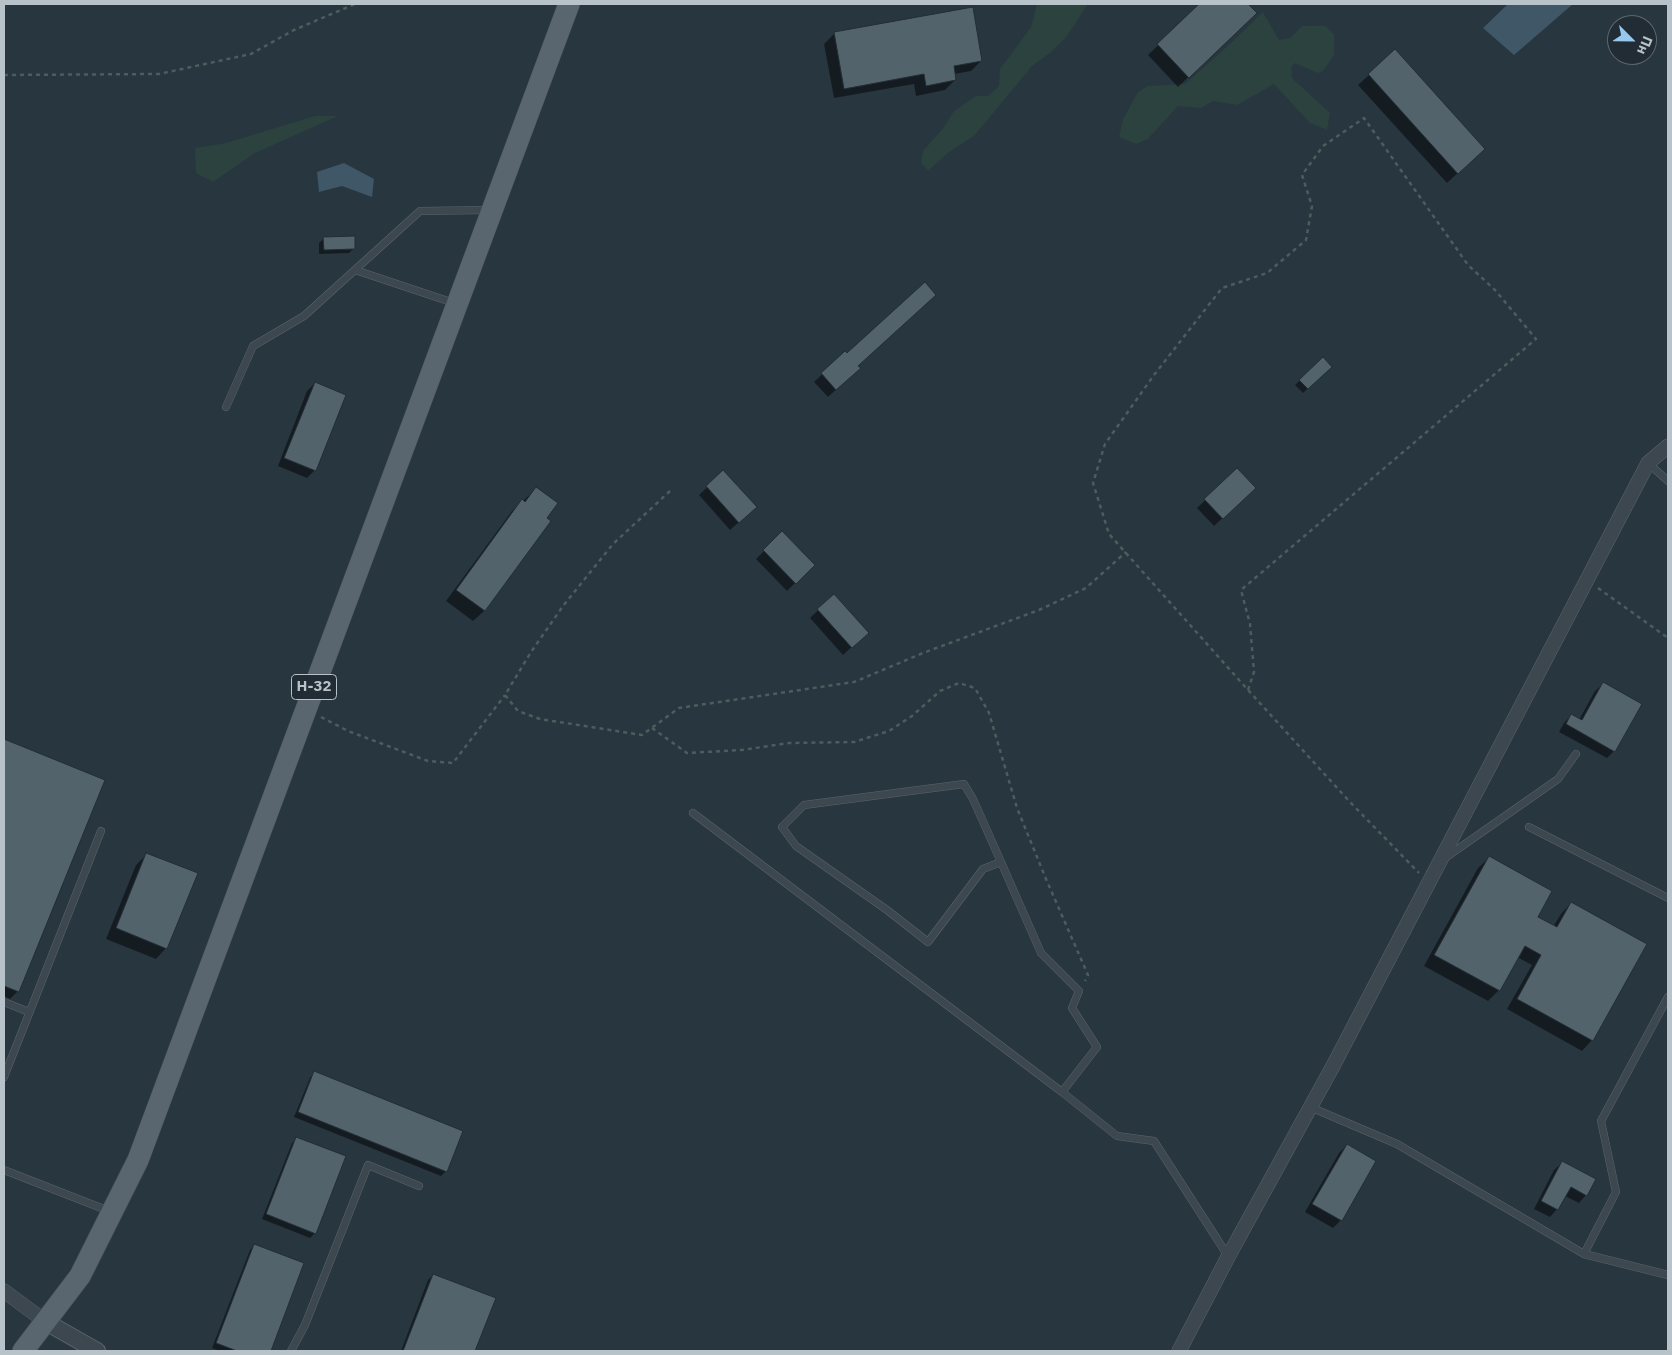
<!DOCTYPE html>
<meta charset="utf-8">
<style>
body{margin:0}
#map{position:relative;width:1672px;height:1355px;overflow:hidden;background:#28363f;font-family:"IBM Plex Sans",sans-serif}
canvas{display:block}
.frame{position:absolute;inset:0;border:5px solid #b8c2c9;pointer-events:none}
.north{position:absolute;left:1607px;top:15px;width:50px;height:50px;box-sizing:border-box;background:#212c34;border:1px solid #5d6870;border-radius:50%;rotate:113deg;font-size:14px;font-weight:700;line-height:20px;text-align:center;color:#b8c2c9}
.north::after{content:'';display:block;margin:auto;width:18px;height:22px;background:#97c9f0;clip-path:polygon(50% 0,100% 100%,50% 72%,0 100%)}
</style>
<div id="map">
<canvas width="1672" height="1355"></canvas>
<div class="frame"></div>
<div class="north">Пн</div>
</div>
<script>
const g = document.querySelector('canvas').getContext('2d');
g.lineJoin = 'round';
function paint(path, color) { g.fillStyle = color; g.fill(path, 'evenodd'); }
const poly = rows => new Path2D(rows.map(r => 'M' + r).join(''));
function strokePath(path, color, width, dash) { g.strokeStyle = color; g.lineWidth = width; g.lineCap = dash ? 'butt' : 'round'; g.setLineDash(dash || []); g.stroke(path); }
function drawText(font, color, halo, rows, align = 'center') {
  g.font = font + ' "IBM Plex Sans",sans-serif'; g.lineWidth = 4; g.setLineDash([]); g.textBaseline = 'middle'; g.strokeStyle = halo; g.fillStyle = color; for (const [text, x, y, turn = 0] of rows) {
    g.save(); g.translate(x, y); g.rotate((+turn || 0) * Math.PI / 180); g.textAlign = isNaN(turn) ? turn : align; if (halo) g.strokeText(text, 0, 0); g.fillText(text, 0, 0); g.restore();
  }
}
paint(poly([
 [1037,4,1088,4,1067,36,1050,53,1032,66,974,136,949,152,928,171,921,163,923,151,944,127,954,111,976,96,988,96,999,86,1000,69,1031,27],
 [1263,12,1279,40,1290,38,1302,26,1325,26,1334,34,1334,55,1323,71,1318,73,1295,63,1291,67,1292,78,1330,113,1327,130,1310,123,1274,84,1237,105,1213,101,1201,108,1178,106,1148,139,1136,144,1119,137,1123,119,1138,92,1148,86,1185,84,1231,43],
 [315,116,338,116,255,153,213,182,196,173,195,148,226,143]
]), '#2b423f');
paint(poly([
 [1508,4,1573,4,1514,55,1483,28],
 [344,163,374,179,372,197,342,186,319,192,317,172]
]), '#3f5766');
paint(poly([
 [1201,4,1246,4,1255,13,1178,87,1148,55],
 [835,33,981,61,971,71,954,74,955,80,945,90,916,96,914,84,834,98,824,44],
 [1395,51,1473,159,1447,183,1358,85],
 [324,238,354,248,349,253,319,254,319,243],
 [845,353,857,366,851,376,828,397,814,382],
 [1322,359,1330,367,1303,393,1295,385],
 [315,383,315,470,307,478,278,466,307,391],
 [1237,470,1246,496,1214,526,1197,508],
 [723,472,748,514,730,530,699,495],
 [536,489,545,518,549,521,484,611,473,621,446,601,512,511],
 [782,533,813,565,787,591,756,559],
 [834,595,859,640,843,655,810,618],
 [1603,684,1614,751,1607,758,1559,732,1564,723,1571,715,1579,720,1595,691],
 [4,741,103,781,18,991,10,999,4,996],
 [147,854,166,948,156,959,106,939,136,865],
 [1489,858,1536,917,1553,927,1561,914,1571,903,1592,1040,1582,1051,1507,1009,1532,965,1517,957,1499,990,1488,1001,1424,966,1478,868],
 [314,1073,446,1171,441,1176,294,1117,310,1078],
 [297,1138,315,1233,310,1238,262,1219,292,1143],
 [1347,1145,1375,1161,1341,1220,1333,1228,1305,1212,1339,1153],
 [1562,1163,1586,1195,1579,1203,1565,1196,1557,1209,1550,1217,1534,1209,1554,1170],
 [254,1245,303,1264,270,1351,220,1351,212,1348,250,1250],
 [433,1275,494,1298,474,1351,401,1351,428,1280]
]), '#0007');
const building = poly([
 [1199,4,1248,4,1257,13,1189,78,1157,44,1199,4],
 [973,7,982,61,954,66,956,80,926,86,924,74,844,89,834,32,973,7],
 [1395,49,1485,149,1458,174,1368,74,1395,49],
 [355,236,355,249,324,250,323,237,355,236],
 [925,282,936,295,858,366,861,368,836,390,821,373,845,351,847,353,925,282],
 [1323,357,1332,367,1308,389,1299,380,1323,357],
 [315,382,346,395,316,471,284,458,315,382],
 [1237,468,1256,488,1223,519,1204,499,1237,468],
 [723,470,757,507,739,523,706,486,723,470],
 [536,487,558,503,547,518,551,521,485,611,456,590,522,499,525,502,536,487],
 [782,531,815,565,796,584,763,550,782,531],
 [834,594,869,633,852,648,817,609,834,594],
 [1603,682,1642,704,1615,752,1566,724,1571,714,1582,720,1603,682],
 [4,739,105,780,19,992,4,986,4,739],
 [146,853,198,873,167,949,116,928,146,853],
 [1489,856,1552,891,1538,917,1557,927,1571,902,1647,944,1593,1041,1517,999,1541,955,1525,946,1500,991,1434,955,1489,856],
 [314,1071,463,1131,447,1172,298,1112,314,1071],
 [296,1137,346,1156,316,1234,266,1214,296,1137],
 [1347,1144,1376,1161,1342,1221,1312,1204,1347,1144],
 [1562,1161,1596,1179,1587,1196,1571,1187,1558,1210,1541,1201,1562,1161],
 [254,1244,304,1263,271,1351,237,1351,216,1343,254,1244],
 [433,1274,496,1298,475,1351,403,1351,433,1274]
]);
paint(building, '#53636b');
strokePath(building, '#232e36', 1);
const service = poly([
 [355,270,454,303],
 [226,407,253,346,304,316,420,211,489,210],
 [1648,463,1668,481],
 [693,813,1062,1092,1117,1136,1154,1141,1228,1256],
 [1529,827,1668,898],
 [1445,858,1558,779,1576,754],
 [1001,862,973,799,964,784,804,805,782,827,796,846,887,910,928,942,983,869,1001,862,1041,953,1079,991,1072,1008,1097,1047,1062,1092],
 [4,1002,29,1012],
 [4,1077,101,831],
 [1310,1107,1397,1144,1584,1254,1668,1275],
 [4,1170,109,1211],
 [1584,1254,1616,1192,1601,1121,1668,997],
 [291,1351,305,1325,368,1165,419,1186]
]);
const minor = poly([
 [4,1291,46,1322],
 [1179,1351,1228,1257,1333,1066,1648,463,1668,446]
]);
const tertiary = poly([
 [46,1322,97,1351]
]);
const primary = poly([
 [23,1351,80,1276,138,1160,569,4]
]);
strokePath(service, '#5a656c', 8);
strokePath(minor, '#5a656c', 15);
strokePath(tertiary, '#5a656c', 18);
strokePath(primary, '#48535b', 22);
strokePath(poly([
 [4,75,159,74,251,54,294,30,355,4],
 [670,491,613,544,563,606,531,652,505,695,518,711,540,719,642,735,679,708,854,682,923,653,1039,610,1086,588,1126,552],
 [1598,588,1668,638],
 [1248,690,1254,672,1250,624,1241,590,1536,339,1495,290,1468,265,1364,118,1323,146,1302,175,1312,206,1306,240,1267,273,1222,288,1154,375,1105,444,1093,483,1109,534,1248,690,1349,801,1419,873],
 [321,717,348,731,428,761,453,763,505,695],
 [652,728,687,753,742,750,789,743,854,742,889,731,912,716,940,691,959,683,975,688,989,713,1017,808,1046,879,1088,975,1085,981]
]), '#4a5e5d', 2.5, [4, 4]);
strokePath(service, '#3c474f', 7);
strokePath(minor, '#3c474f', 14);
strokePath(tertiary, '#3c474f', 16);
strokePath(primary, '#5a666f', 21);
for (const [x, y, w] of [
 [314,687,45]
]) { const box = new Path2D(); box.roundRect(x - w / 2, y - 12.5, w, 25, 4); g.fillStyle = '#212c34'; g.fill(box); strokePath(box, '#b8c2c9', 1); }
drawText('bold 15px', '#b8c2c9', null, [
 ["Н-32",314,687]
]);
</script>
